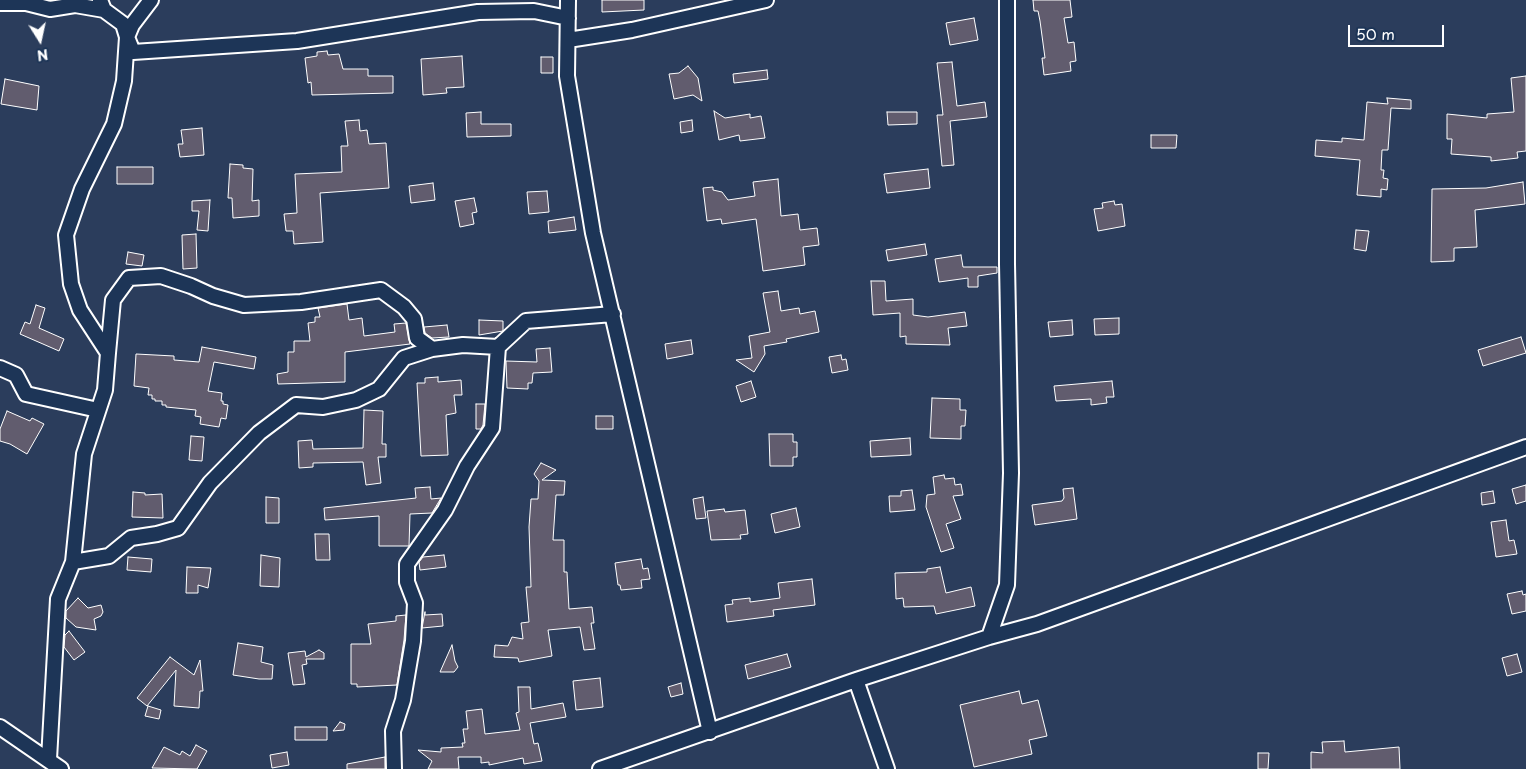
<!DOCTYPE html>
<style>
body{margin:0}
#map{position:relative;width:1526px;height:769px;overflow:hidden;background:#2b3d5c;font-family:"Playpen Sans",sans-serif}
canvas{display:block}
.north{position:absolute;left:15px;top:15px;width:50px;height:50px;-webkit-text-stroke:4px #1d3557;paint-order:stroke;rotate:170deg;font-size:14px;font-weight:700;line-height:20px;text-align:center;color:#fff}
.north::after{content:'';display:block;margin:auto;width:18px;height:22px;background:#fff;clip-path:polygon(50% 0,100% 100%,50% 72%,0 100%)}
.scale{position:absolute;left:1348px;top:25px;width:96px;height:22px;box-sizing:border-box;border:2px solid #fff;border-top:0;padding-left:6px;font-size:15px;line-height:18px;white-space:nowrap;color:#fff;-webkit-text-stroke:4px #1d3557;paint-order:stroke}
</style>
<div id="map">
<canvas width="1526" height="769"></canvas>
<div class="north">N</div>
<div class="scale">50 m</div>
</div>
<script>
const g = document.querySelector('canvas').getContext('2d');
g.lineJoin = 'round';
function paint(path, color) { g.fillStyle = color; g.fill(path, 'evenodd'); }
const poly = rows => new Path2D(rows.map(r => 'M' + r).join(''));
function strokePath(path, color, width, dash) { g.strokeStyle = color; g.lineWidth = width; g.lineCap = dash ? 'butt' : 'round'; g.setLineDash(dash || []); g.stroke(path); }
const building = poly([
 [602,0,644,0,644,10,602,12,602,0],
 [1033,0,1070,0,1072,17,1064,18,1068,43,1074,42,1076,61,1070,62,1071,71,1044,75,1042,58,1045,58,1040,21,1038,11,1034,11,1033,0],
 [974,18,978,40,950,45,946,23,974,18],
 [327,51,328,55,339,54,343,69,368,69,368,76,393,76,393,93,312,95,311,82,308,83,305,58,317,56,317,52,327,51],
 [462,56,464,87,446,88,447,93,423,95,421,59,462,56],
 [541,57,553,57,553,73,541,73,541,57],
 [952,62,957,106,985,102,987,117,950,121,954,165,942,166,937,115,943,115,937,63,952,62],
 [688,66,698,78,702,101,693,95,674,99,669,74,679,73,688,66],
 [767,70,768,79,734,83,733,74,767,70],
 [1526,76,1526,151,1517,152,1518,158,1491,161,1491,157,1451,154,1452,139,1447,139,1447,114,1487,118,1487,114,1514,112,1511,78,1526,76],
 [5,79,39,86,37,110,1,104,5,79],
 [1387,98,1411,100,1411,109,1391,108,1388,150,1382,150,1381,170,1384,170,1383,178,1388,179,1387,190,1381,189,1381,197,1357,195,1360,160,1315,156,1316,140,1342,142,1342,138,1364,140,1367,102,1388,104,1387,98],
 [714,111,725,118,750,114,750,118,761,116,765,138,740,141,739,135,719,140,714,111],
 [481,112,481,124,511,124,511,136,467,137,466,113,481,112],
 [887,112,917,112,917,124,888,125,887,112],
 [359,120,360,131,367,130,369,144,386,143,389,188,320,193,323,242,294,244,293,231,286,231,284,214,297,213,295,174,342,172,341,146,348,146,345,121,359,120],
 [692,120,693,131,681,133,680,122,692,120],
 [202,128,204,155,180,157,178,144,183,144,181,130,202,128],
 [1151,135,1177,135,1176,148,1151,148,1151,135],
 [230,164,243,165,243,168,253,169,252,201,259,200,259,216,233,218,232,198,228,198,230,164],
 [117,167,153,167,153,184,117,184,117,167],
 [928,169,930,188,887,193,884,174,928,169],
 [778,179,781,216,798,214,800,230,817,228,819,245,803,247,805,265,763,271,756,219,722,224,721,219,707,221,703,188,713,187,713,190,722,192,728,200,755,196,753,182,778,179],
 [1523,182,1525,204,1475,210,1477,247,1454,248,1454,261,1431,262,1432,189,1486,188,1523,182],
 [433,183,435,200,411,203,409,186,433,183],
 [547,191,549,212,529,214,527,192,547,191],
 [474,198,477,212,472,213,474,224,460,227,455,201,474,198],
 [210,200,208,231,197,230,199,211,192,211,192,201,210,200],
 [1114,201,1115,205,1122,204,1125,226,1098,231,1094,209,1103,208,1102,203,1114,201],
 [574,217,576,230,549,233,548,221,574,217],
 [1356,230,1369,231,1366,251,1354,249,1356,230],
 [196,234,197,268,183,269,182,235,196,234],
 [925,244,927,255,888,261,886,250,925,244],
 [128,252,144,255,142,266,126,264,128,252],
 [961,255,963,267,997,267,997,273,978,276,978,287,968,287,968,278,939,282,935,259,961,255],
 [871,281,885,281,886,301,913,299,913,315,928,317,965,312,967,326,948,328,950,345,906,344,906,336,900,337,900,313,873,315,871,281],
 [778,291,781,311,799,308,800,314,815,311,819,332,786,339,787,342,764,346,765,354,754,372,736,360,752,358,749,336,770,332,763,293,778,291],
 [347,304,349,320,362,318,364,336,395,332,394,324,406,323,410,344,345,352,345,382,278,384,277,374,288,372,288,352,294,352,294,341,310,341,308,323,315,322,315,317,320,317,318,308,347,304],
 [36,305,45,308,39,328,64,339,59,351,20,334,25,322,30,324,36,305],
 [1119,318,1119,334,1095,335,1094,319,1119,318],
 [479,320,503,321,503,331,479,335,479,320],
 [1072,320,1073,335,1050,337,1048,322,1072,320],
 [447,325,449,337,432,338,425,333,424,327,447,325],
 [1521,337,1526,353,1483,366,1478,350,1521,337],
 [691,340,693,354,667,359,665,344,691,340],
 [202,347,256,357,254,369,214,362,208,391,222,393,221,401,223,401,223,404,228,405,226,419,221,418,219,427,200,424,201,417,195,416,196,410,166,407,166,405,162,405,162,401,155,401,155,399,152,399,152,395,148,395,149,388,134,386,136,354,174,356,174,360,199,362,202,347],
 [550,348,552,372,533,373,532,383,528,383,528,389,507,388,506,361,537,362,536,349,550,348],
 [841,355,842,360,846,359,848,370,832,373,829,357,841,355],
 [438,377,438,382,461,380,462,395,454,395,456,413,446,415,448,455,421,456,417,383,425,383,425,378,438,377],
 [751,381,756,397,741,402,736,386,751,381],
 [1112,381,1114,397,1106,397,1107,403,1091,405,1091,399,1056,401,1054,386,1112,381],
 [932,398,960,399,960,410,966,410,965,426,961,426,961,439,930,438,932,398],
 [476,404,485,404,483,425,481,429,476,429,476,404],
 [364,410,383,411,382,444,386,444,386,457,378,457,381,483,366,485,363,462,313,463,313,467,299,468,298,441,312,440,313,449,363,448,364,410],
 [7,411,30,421,32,418,44,424,27,454,10,444,0,441,0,429,7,411],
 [596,416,613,416,613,429,596,429,596,416],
 [769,434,793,434,793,442,797,442,797,457,793,457,793,466,770,466,769,434],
 [191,436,204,437,202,461,189,460,191,436],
 [910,438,911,455,871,457,870,441,910,438],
 [541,463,556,470,542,480,565,481,564,495,556,495,553,540,564,540,564,572,567,572,569,609,592,607,594,623,591,623,595,649,584,650,580,627,548,630,552,656,519,662,518,658,494,657,495,645,508,646,512,637,523,639,521,623,529,622,526,587,531,587,529,527,531,499,538,499,539,481,534,474,541,463],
 [944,475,945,479,954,478,955,485,961,484,963,495,953,496,961,519,946,524,954,548,941,552,926,507,927,495,935,494,933,477,944,475],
 [1526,485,1526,501,1516,504,1512,489,1526,485],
 [430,487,431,499,441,498,432,513,410,514,409,546,379,546,379,516,325,520,324,508,416,498,415,488,430,487],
 [1073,488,1077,519,1035,525,1032,505,1062,501,1064,498,1063,489,1073,488],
 [912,490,915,510,890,512,889,496,901,496,901,491,912,490],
 [1493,491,1495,503,1482,505,1481,493,1493,491],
 [133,492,145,493,145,495,162,494,163,518,132,517,133,492],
 [266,497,279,498,279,523,266,523,266,497],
 [703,497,706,518,696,519,693,499,703,497],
 [796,508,800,527,775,533,771,514,796,508],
 [724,509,725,512,745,510,748,534,740,535,741,539,711,540,707,511,724,509],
 [1506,520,1509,541,1514,540,1517,554,1496,557,1491,522,1506,520],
 [315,534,329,534,330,560,316,560,315,534],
 [261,555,280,558,279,587,260,586,261,555],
 [444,555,446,567,420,570,419,562,423,557,444,555],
 [128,557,152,559,151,572,127,570,128,557],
 [641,559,643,569,648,568,650,579,641,580,642,588,621,590,620,585,618,585,615,563,641,559],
 [187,567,211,568,208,588,198,585,198,593,186,593,187,567],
 [940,567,946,593,971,587,975,606,936,614,934,606,904,607,903,598,896,599,895,573,927,572,927,569,940,567],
 [812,579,815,605,773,610,774,616,727,622,725,605,733,604,732,600,750,598,750,602,780,598,778,583,812,579],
 [1522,591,1523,595,1526,594,1526,611,1512,614,1507,594,1522,591],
 [78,598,88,608,101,605,103,612,101,616,94,619,96,630,76,627,66,618,66,611,78,598],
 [425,612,425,615,442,614,443,626,422,628,425,612],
 [406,615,404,640,397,685,357,687,357,684,351,684,351,644,371,644,368,624,396,621,396,616,406,615],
 [69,631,85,652,74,660,64,647,65,635,69,631],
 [238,643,263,647,261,662,273,665,272,679,259,679,233,675,238,643],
 [452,645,455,661,458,667,454,672,440,672,452,645],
 [319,650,324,653,324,659,306,659,307,664,302,665,305,684,293,685,288,653,305,651,306,657,319,650],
 [787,654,791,667,748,679,745,665,787,654],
 [1517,654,1522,672,1507,676,1502,658,1517,654],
 [170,657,194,675,200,660,203,691,200,691,199,708,174,706,176,670,147,706,137,698,170,657],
 [600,678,603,707,576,710,573,681,600,678],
 [681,683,683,694,671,697,668,687,681,683],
 [518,687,530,687,531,709,563,703,566,717,530,723,534,744,538,743,542,761,524,764,523,758,489,765,489,762,481,763,481,757,458,757,459,769,428,769,432,761,418,750,441,752,441,748,463,747,462,743,465,743,463,729,468,729,466,711,482,709,485,734,520,730,516,713,519,712,518,687],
 [1019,691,1022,704,1038,700,1047,736,1029,740,1032,754,974,767,960,705,1019,691],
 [148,706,161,710,159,719,145,716,148,706],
 [340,722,345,724,344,730,333,731,340,722],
 [295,727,327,727,327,740,295,740,295,727],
 [1344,741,1345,752,1399,747,1400,769,1311,769,1311,752,1323,753,1322,742,1344,741],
 [196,745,207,751,197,769,152,768,164,747,180,755,182,751,190,756,196,745],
 [287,752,289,765,272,768,270,755,287,752],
 [1258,753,1269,753,1268,769,1258,769,1258,753],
 [385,757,385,769,347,769,347,764,385,757]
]);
paint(building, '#615c6e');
strokePath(building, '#fff', 1);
const minor = poly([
 [151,0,132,25,127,37,133,52,297,41,478,12,534,11,568,18],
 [568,0,567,76,593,233,710,732],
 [0,3,26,3,50,9,75,5,104,10],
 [568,40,632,30,766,0],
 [108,353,113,300,129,278,161,276,191,286,213,296,244,305,301,302,381,290,404,307,414,319,417,338,432,349],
 [0,368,16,375,26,394,98,410],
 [73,562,109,556,131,538,157,534,178,528,210,483,259,433,296,405,323,407,356,400,379,389,404,358,432,349,463,345,498,347,526,321,613,314],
 [989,637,1007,585,1011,473,1007,264,1007,0],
 [856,680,887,769],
 [0,727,61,769],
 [49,759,58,599,73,562,84,454,105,390,108,353,80,310,71,284,66,235,82,189,114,124,124,81,127,37,123,24,104,10,100,0],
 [394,769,393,731,403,700,413,641,415,603,407,582,407,564,445,510,467,466,492,428,498,347],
 [600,769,856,680,989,637,1037,624,1526,447]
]);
strokePath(minor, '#fff', 18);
strokePath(minor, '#1d3557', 14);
</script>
